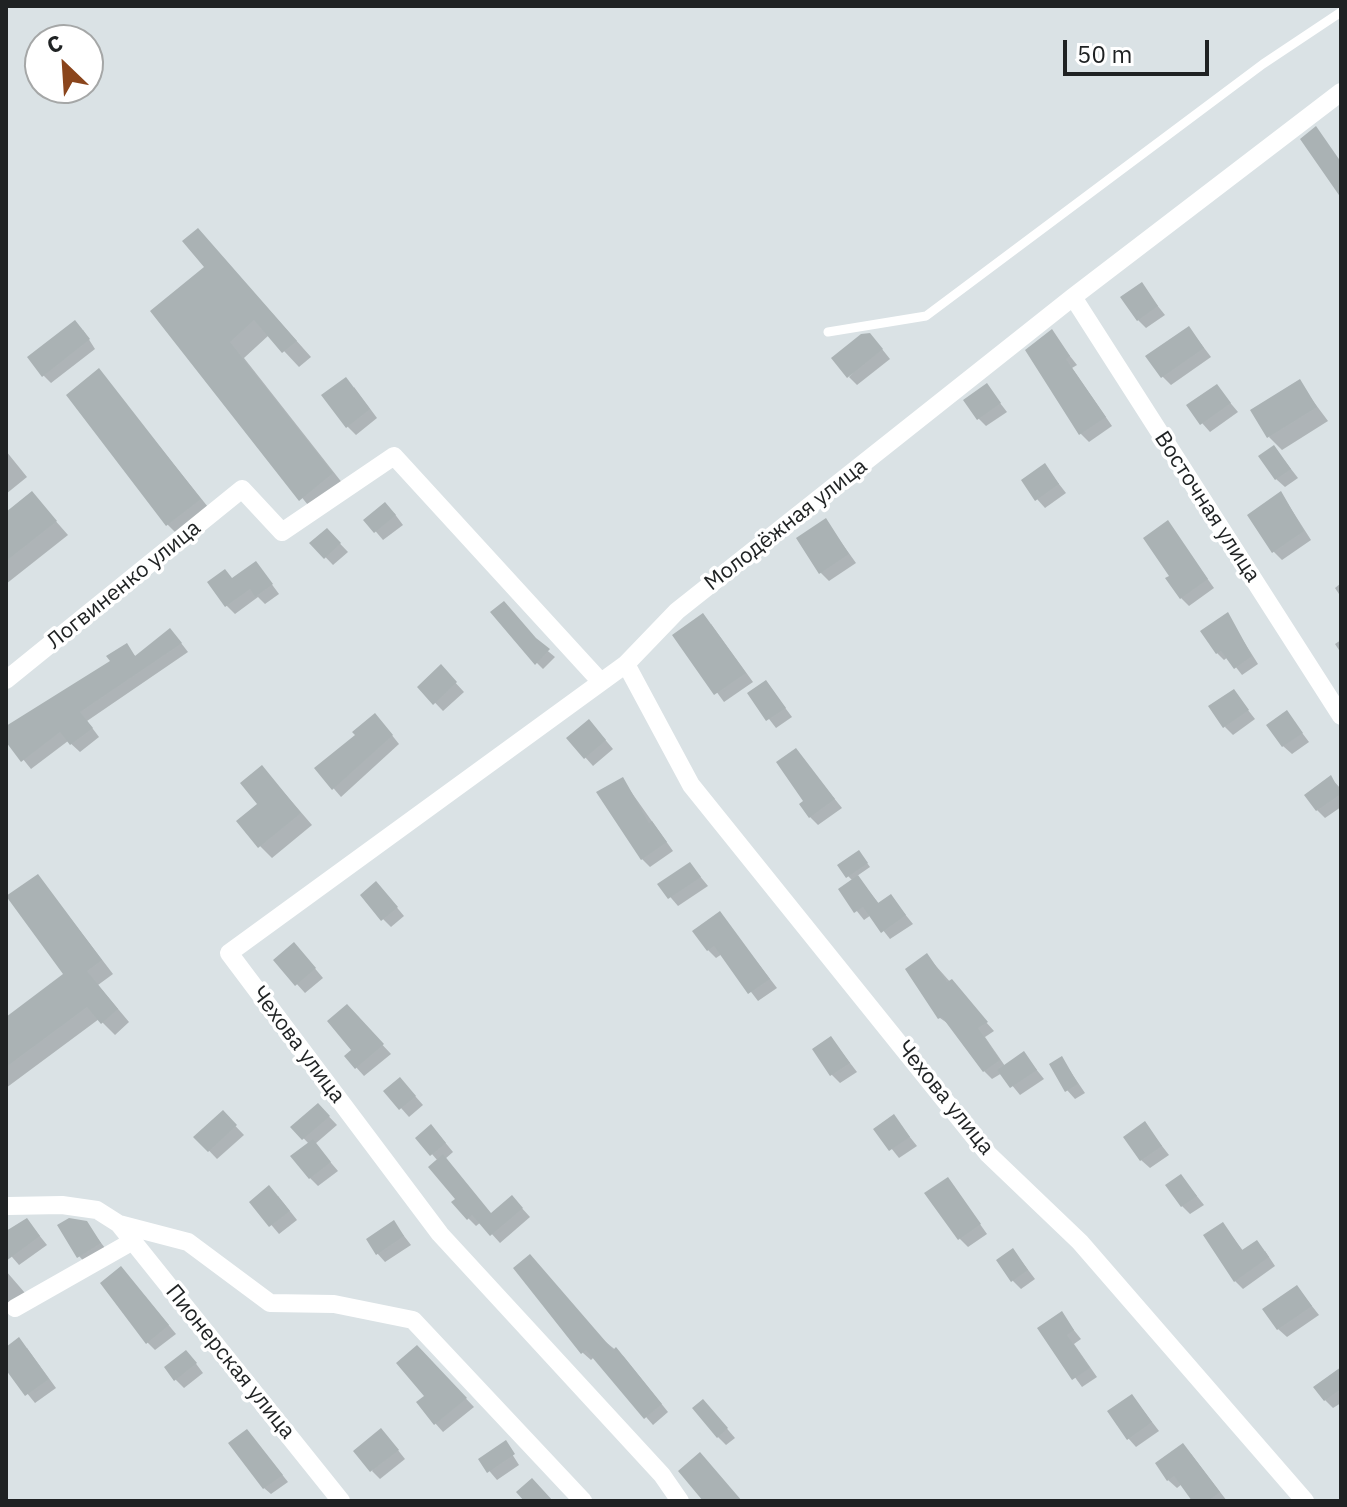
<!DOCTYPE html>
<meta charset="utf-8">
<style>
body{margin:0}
#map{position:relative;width:1347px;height:1507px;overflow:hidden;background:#dae2e5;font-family:"IBM Plex Sans",sans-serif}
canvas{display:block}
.frame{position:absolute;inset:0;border:8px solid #1f2223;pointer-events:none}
.north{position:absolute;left:24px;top:24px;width:80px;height:80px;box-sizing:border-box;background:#fff;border:2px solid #a5a7a7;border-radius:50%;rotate:335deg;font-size:22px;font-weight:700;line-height:32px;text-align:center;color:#1f2223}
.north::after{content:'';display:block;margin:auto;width:28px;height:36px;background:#8a451c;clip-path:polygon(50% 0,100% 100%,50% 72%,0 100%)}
.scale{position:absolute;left:1063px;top:40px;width:146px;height:36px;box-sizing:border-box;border:4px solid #1f2223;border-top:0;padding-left:10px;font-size:24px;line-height:28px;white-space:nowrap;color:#1f2223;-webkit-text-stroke:6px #fff;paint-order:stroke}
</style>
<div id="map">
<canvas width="1347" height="1507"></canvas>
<div class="frame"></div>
<div class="north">С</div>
<div class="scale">50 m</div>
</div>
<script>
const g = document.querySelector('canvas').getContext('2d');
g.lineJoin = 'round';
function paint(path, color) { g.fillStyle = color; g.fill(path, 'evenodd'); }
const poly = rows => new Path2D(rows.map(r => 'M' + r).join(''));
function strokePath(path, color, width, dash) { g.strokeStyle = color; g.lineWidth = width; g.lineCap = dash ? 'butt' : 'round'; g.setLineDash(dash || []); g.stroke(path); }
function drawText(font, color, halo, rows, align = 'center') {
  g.font = font + ' "IBM Plex Sans",sans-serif'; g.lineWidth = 7; g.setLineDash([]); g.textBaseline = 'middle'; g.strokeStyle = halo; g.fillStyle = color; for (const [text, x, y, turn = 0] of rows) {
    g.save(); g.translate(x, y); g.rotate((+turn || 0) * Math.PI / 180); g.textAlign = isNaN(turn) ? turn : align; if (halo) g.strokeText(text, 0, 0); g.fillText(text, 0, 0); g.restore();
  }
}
paint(poly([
 [213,247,311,357,299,367,269,335,244,358,347,489,316,515,153,312,207,268],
 [1141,285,1165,315,1146,328,1138,320],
 [1189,328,1211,357,1171,385,1162,376],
 [83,330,95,349,51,383,43,375],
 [1051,332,1077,365,1072,368,1112,426,1089,442,1081,434],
 [878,344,890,359,857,385,849,377],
 [99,371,212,512,180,537,167,524],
 [1299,382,1328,421,1282,450,1269,437],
 [987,386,1007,412,986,426,978,418],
 [354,387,377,418,356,435,347,426],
 [1217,387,1238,412,1210,432,1202,423],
 [1274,447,1298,478,1285,487,1276,479],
 [6,451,27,477,6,494],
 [1045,466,1066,493,1045,508,1037,499],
 [1281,493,1311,540,1282,560,1273,551],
 [32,494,68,535,6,584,6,514],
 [394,513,403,525,383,540,366,520],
 [826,521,856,563,829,581,820,572],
 [1168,523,1214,588,1189,606,1181,598],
 [327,530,348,552,333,565,312,543],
 [256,563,279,594,265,604,258,597,235,614,226,605,233,580],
 [1341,583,1341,597,1335,588],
 [1227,615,1258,664,1242,675,1228,657,1224,660,1217,653],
 [711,624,753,682,724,702,675,635],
 [178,639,188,652,87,721,99,737,80,752,68,741,31,769,6,738,6,729,112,662,126,646,136,657],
 [1341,640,1341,653,1335,644],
 [537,642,555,657,543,669,537,663],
 [441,667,464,692,443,711,420,687],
 [766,682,792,717,776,728,749,693],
 [1233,691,1255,719,1233,735,1225,727],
 [1287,713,1309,742,1292,754,1283,746],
 [383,724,399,744,341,797,317,769,358,736],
 [597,730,613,749,593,766,585,757],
 [796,751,842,808,818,825,810,817],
 [262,767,312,825,272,858,260,846],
 [1331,778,1341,789,1341,807,1325,818,1317,810],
 [622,779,673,851,650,867,642,859],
 [862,856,870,867,857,876,880,905,891,897,913,924,890,939,871,915,864,920,840,890,853,881,848,876],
 [690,864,708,886,678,906,660,885],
 [38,876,113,974,98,985,129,1022,115,1035,99,1019,6,1088,6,1020,66,974],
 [384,892,404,916,391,927,383,919],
 [720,914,777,988,758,1001,722,954,716,958,708,950],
 [302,953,323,978,305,993,275,960],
 [927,956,994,1031,985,1037,1005,1066,1024,1054,1044,1079,1020,1095,1002,1073,992,1079,984,1071,950,1025,940,1018],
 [347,1007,391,1054,364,1076,346,1056,354,1050],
 [831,1038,857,1072,840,1083,832,1075],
 [1062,1059,1085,1093,1075,1099,1067,1090],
 [408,1088,423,1105,409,1117,386,1091],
 [318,1105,337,1125,315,1144,338,1171,318,1186,310,1178,309,1144,293,1127],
 [222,1112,244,1135,217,1159,196,1137],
 [894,1117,917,1146,899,1158,876,1129],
 [1145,1124,1169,1155,1150,1168,1141,1160],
 [439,1135,453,1152,445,1159,492,1215,520,1206,530,1217,500,1243,481,1222,476,1226,468,1218,438,1161,418,1138],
 [1181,1176,1204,1205,1190,1214,1182,1206],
 [948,1179,987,1234,968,1247,960,1239],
 [278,1196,297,1220,279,1234,252,1202],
 [27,1220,47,1245,19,1265,6,1250,6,1234],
 [86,1223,108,1252,87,1265,79,1256],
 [394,1223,411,1245,385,1262,377,1253],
 [1223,1225,1244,1252,1265,1251,1275,1266,1243,1289,1235,1281],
 [1013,1250,1035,1279,1021,1289,1013,1281],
 [516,1268,624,1357,668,1412,653,1425,594,1357,591,1360,583,1353],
 [6,1271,25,1293,6,1308],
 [129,1277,176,1334,155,1350,147,1342],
 [1297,1287,1319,1315,1287,1337,1278,1329],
 [1061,1314,1081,1339,1074,1344,1097,1377,1082,1387,1040,1329],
 [417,1347,474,1407,443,1432,435,1423],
 [27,1348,56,1388,35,1403,6,1367,6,1349],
 [194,1361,203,1373,184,1388,175,1379],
 [1341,1370,1341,1403,1333,1408,1325,1400],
 [1132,1396,1159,1431,1136,1447,1128,1438],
 [711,1410,735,1438,726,1445,718,1437],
 [253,1438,288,1482,271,1494,264,1488],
 [389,1439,405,1459,380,1479,372,1471],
 [505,1443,519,1465,497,1480,480,1460],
 [1191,1454,1227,1501,1194,1501,1182,1484,1177,1488,1168,1480]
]), '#0003');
paint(poly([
 [1316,126,1341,162,1341,198,1300,139],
 [198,228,297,341,282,353,254,320,230,342,333,473,299,501,150,311,204,267,182,241],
 [1142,282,1158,306,1137,321,1120,297],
 [75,320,90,339,42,377,27,357],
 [1189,326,1204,348,1161,378,1145,356],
 [1052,329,1070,356,1066,359,1106,417,1079,435,1025,350],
 [870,333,883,349,847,378,831,358,861,334],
 [99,368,201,499,166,526,66,395],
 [346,377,370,409,346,428,321,395],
 [1300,379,1317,407,1267,438,1250,410],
 [987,383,1001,403,977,420,963,400],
 [1217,384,1231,403,1200,425,1186,405],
 [1274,445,1291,469,1275,480,1258,456],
 [1045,463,1059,484,1035,501,1021,480],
 [32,491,57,521,6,561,6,512],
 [1281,491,1304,531,1272,553,1247,515],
 [385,502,396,515,374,533,363,520],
 [826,518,849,554,819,574,796,538],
 [1168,520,1208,579,1180,599,1165,578,1169,576,1143,538],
 [327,528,341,543,324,559,309,543],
 [256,561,273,584,255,597,250,589,225,607,207,582,225,569,232,578],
 [504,601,536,638,550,649,535,665,490,612],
 [1228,612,1252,656,1234,669,1221,651,1216,654,1200,631],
 [703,613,746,673,714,695,672,635],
 [170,628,182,643,80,712,93,728,70,745,60,732,21,762,6,742,6,726,110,661,106,656,127,643,135,656],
 [441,664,457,682,433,705,417,687],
 [766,680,786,708,766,721,747,693],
 [1234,689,1249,710,1223,728,1208,706],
 [1287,710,1303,733,1282,747,1266,725],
 [375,713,393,735,332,790,314,768,355,735,352,732],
 [589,719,606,740,584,759,566,738],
 [796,748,835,799,809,818,799,804,803,801,776,762],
 [262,765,301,813,258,848,236,821,257,804,240,783],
 [1331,775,1341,794,1316,811,1304,795],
 [623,777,649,823,652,821,667,842,641,860,596,792],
 [859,850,868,863,846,878,837,865],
 [690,862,701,877,668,899,657,884],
 [38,874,102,960,87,971,118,1009,101,1024,87,1007,6,1067,6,1017,63,974,6,896],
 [858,875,878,903,891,894,906,915,881,933,863,907,854,913,838,889],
 [376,881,398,907,381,921,360,895],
 [720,911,770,979,748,994,714,946,707,951,692,931],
 [294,942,316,968,295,986,273,960],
 [927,953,947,982,952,979,988,1022,978,1028,1000,1060,983,1072,942,1017,938,1019,905,969],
 [347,1004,384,1044,355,1069,344,1056,351,1050,327,1021],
 [831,1036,850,1063,830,1076,812,1049],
 [1024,1051,1037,1070,1010,1088,997,1070],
 [1062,1056,1078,1084,1065,1092,1049,1064],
 [400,1077,416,1096,399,1110,383,1091],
 [318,1103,330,1116,302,1140,290,1127],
 [223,1110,237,1125,208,1152,193,1137],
 [894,1114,910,1137,889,1151,873,1129],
 [1145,1121,1162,1146,1140,1161,1123,1137],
 [431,1124,446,1143,430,1156,415,1138],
 [313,1139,331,1162,309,1179,290,1156],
 [443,1154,491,1213,512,1195,523,1208,490,1236,472,1215,467,1220,451,1202,455,1199,428,1167],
 [1181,1174,1197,1196,1181,1207,1165,1185],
 [948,1177,981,1224,958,1240,924,1193],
 [269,1185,290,1211,269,1227,249,1202],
 [27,1218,40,1236,6,1261,6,1231],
 [69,1218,87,1221,101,1243,77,1258,57,1225],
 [394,1220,404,1236,376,1255,366,1239],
 [1223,1222,1242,1250,1257,1240,1269,1257,1234,1282,1203,1235],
 [1013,1248,1028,1270,1011,1282,996,1260],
 [530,1254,613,1350,616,1347,662,1404,644,1419,586,1350,581,1354,513,1268],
 [121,1266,169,1325,146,1344,100,1283],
 [1297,1285,1312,1306,1277,1330,1262,1309],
 [1062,1311,1074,1330,1067,1335,1090,1368,1072,1380,1037,1328],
 [19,1337,49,1379,25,1396,6,1370,6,1347],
 [417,1345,467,1398,434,1425,416,1402,424,1396,396,1363],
 [186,1350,197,1363,174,1381,164,1367],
 [1341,1367,1341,1389,1324,1401,1313,1387],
 [1132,1394,1152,1422,1127,1440,1107,1411],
 [703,1399,728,1428,717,1438,692,1408],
 [381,1428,399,1450,370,1472,353,1451],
 [247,1429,283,1475,263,1489,228,1443],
 [506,1440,515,1454,487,1473,478,1459],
 [1183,1443,1220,1492,1208,1501,1192,1501,1174,1476,1167,1481,1155,1463],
 [700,1452,742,1501,703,1501,678,1471],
 [532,1478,553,1501,524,1501,516,1492]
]), '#aab2b4');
strokePath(poly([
 [828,332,926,316,1263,64,1341,12]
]), '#fff', 9);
strokePath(poly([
 [1073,297,1341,716],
 [626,664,691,785,988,1154,1080,1242,1305,1501],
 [6,680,242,489,282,532,394,456,601,682],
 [8,1206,62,1205,97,1210,119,1224,188,1242,270,1303,334,1304,413,1320,583,1501],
 [119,1224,341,1501],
 [15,1308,133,1241],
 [680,1501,662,1475,440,1234,229,953,626,664,677,611,1073,297,1341,92]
]), '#fff', 18);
drawText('22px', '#1f2223', '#fff', [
 ["Восточная улица",1207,507,57],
 ["Молодёжная улица",786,525,-38],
 ["Логвиненко улица",124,585,-39],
 ["Чехова улица",298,1045,53],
 ["Чехова улица",945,1098,51],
 ["Пионерская улица",230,1362,51]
]);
</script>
